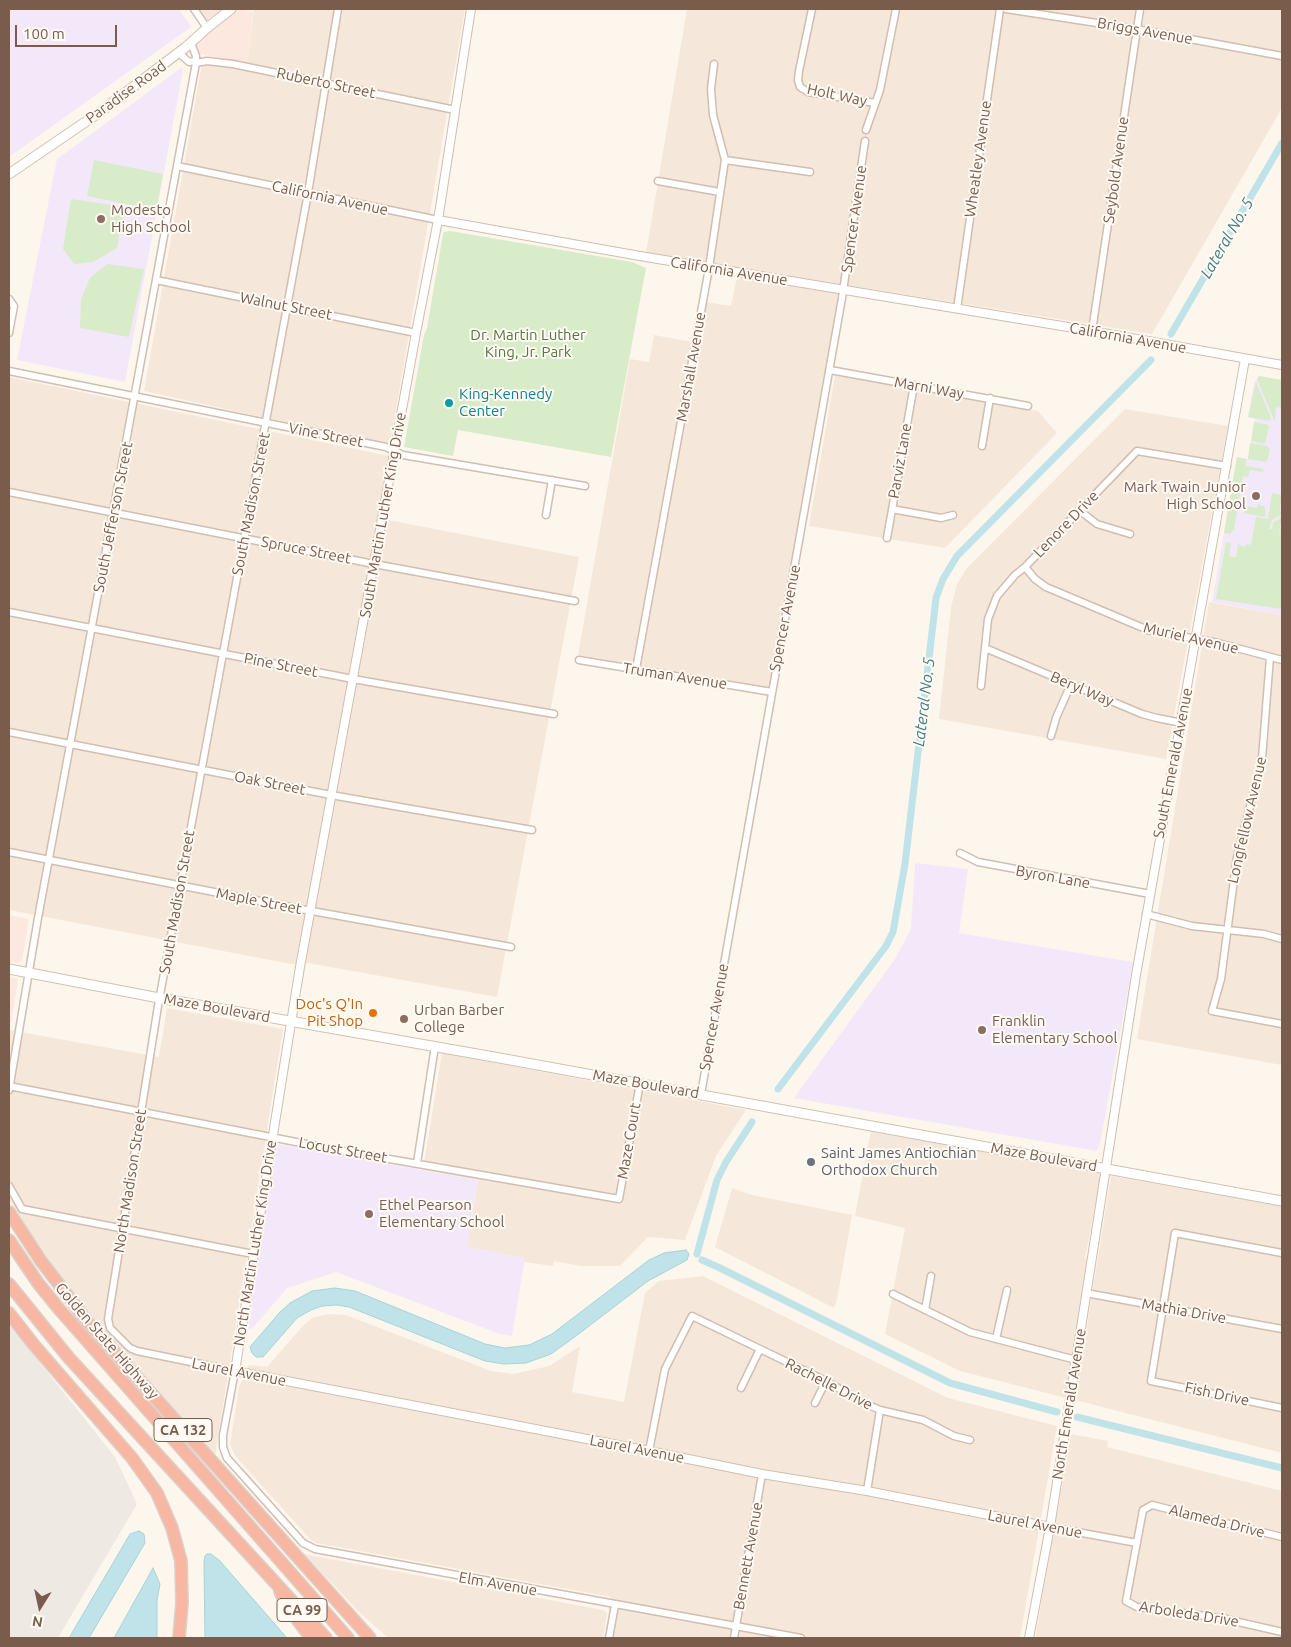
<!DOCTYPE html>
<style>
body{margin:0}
#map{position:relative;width:1291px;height:1647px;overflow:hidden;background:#fdf6ec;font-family:Ubuntu,sans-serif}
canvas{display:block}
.frame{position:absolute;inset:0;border:10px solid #7a5c4d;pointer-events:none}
.north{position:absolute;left:15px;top:1582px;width:50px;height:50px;-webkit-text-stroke:4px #fffaf3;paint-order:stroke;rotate:190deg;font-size:14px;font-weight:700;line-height:20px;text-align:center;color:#7a5c4d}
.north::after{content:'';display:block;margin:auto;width:18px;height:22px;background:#7a5c4d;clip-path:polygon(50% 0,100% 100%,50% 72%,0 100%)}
.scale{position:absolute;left:15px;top:25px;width:102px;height:22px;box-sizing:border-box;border:2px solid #7a5c4d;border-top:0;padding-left:6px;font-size:15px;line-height:18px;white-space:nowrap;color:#7a5c4d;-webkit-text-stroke:4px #fffaf3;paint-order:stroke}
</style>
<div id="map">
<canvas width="1291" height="1647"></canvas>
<div class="frame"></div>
<div class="north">N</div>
<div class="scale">100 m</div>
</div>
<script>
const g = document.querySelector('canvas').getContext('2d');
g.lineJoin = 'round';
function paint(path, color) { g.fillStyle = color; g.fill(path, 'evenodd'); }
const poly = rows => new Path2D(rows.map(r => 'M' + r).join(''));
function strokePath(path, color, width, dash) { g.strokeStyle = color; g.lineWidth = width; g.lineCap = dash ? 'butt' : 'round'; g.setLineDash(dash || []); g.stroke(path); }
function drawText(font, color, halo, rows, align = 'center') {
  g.font = font + ' Ubuntu,sans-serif'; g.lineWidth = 4; g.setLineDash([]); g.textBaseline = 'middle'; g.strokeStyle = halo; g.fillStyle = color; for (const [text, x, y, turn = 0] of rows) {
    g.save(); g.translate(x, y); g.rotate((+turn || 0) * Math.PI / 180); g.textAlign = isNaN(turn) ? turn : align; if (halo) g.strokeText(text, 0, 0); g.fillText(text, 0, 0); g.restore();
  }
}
paint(poly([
 [197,9,223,9,206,21],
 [254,9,465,9,390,445,144,391,202,63,246,70],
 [687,9,1282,9,1282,108,1152,334,646,253],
 [737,277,839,292,771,687,578,655,630,359,649,362,654,335,698,343,706,302,731,306],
 [835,375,1038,411,1057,433,945,548,809,526],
 [9,377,389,456,383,519,579,557,497,997,308,963,291,964,9,910],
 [1125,409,1228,426,1166,759,939,719,951,607,957,584,967,568],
 [1209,602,1282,615,1282,1065,1137,1039],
 [167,1008,283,1029,215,1456,107,1336,60,1276,20,1219,9,1198,9,1030,159,1057],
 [442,1053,746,1110,716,1156,685,1240,648,1237,620,1266,580,1266,554,1261,553,1266,524,1262,524,1258,467,1247,478,1180,423,1170],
 [871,1130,1101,1174,1085,1259,1087,1259,1066,1398,960,1371,885,1334,905,1228,855,1216],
 [1111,1176,1282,1206,1282,1453,1075,1400],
 [732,1188,752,1195,852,1215,837,1299,834,1308,715,1247],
 [703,1276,948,1398,1057,1426,1020,1638,605,1638,611,1597,316,1543,310,1539,236,1457,230,1445,239,1387,249,1365,267,1367,302,1327,312,1318,328,1314,346,1315,491,1371,513,1374,549,1366,580,1346,572,1392,624,1402,645,1293,659,1281],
 [1071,1434,1108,1441,1107,1447,1282,1491,1282,1638,1035,1638],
 [304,1554,603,1610,607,1613,603,1638,388,1638,358,1611]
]), '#f5e8da');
paint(poly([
 [238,9,253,12,247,64,195,53,197,39],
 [9,915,29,919,22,961,18,963,9,962],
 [9,977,16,978,18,980,11,1023,9,1022]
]), '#fde8e0');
paint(poly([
 [9,1324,115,1457,137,1504,58,1638,9,1638]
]), '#efe9e4');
paint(poly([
 [9,9,179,9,191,27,9,157],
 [181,68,183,70,125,382,17,360,57,159],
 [1259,376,1282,380,1282,615,1212,602,1237,457,1248,459,1255,419,1248,417,1254,383],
 [915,863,968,869,959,933,1133,962,1100,1144,1097,1151,794,1098,895,959,911,929],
 [276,1144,478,1180,467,1247,525,1258,512,1336,500,1334,336,1272,287,1288,252,1329,245,1328]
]), '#f3e8fa');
paint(poly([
 [94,160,163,174,156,210,87,196],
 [71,199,112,205,123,213,117,248,93,262,74,264,63,249],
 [450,231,632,262,646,268,611,457,458,430,453,456,404,447,424,335,427,328,443,234,444,232],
 [107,264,144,269,129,337,80,328,81,299,90,278],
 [1259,376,1282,380,1282,408,1276,407,1275,422,1257,379],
 [1256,382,1271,418,1270,421,1248,417],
 [1254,422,1269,425,1265,444,1251,441],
 [1250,443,1268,446,1268,448,1270,449,1267,462,1248,459],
 [1237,457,1246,459,1246,466,1264,469,1263,472,1250,470,1248,477,1243,476,1234,529,1230,534,1224,533],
 [1272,493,1282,495,1280,510,1282,514,1272,520,1269,529,1272,529,1273,523,1282,517,1277,543,1282,523,1282,609,1216,599,1226,542,1231,543,1229,555,1231,557,1236,557,1238,544,1245,547,1247,544,1251,545,1256,517,1268,519],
 [1258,504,1265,507,1265,517,1244,513,1245,506,1257,508]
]), '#d8ecc9');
const water = poly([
 [686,1250,689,1254,687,1260,648,1281,576,1336,551,1354,526,1363,504,1364,485,1361,349,1307,337,1305,322,1306,311,1310,297,1318,263,1357,256,1357,252,1353,250,1347,280,1312,290,1303,312,1291,335,1288,355,1291,365,1295,485,1344,505,1348,529,1345,552,1334,649,1260,664,1253,686,1250],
 [139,1531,144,1534,145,1543,89,1638,69,1638,130,1534,139,1531],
 [207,1554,211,1554,220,1561,287,1638,205,1638,204,1562,205,1556,207,1554],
 [153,1568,160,1584,157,1600,157,1638,114,1638,153,1568]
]);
paint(water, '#bfe3e8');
strokePath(water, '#a5d3da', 1);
strokePath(poly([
 [1171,334,1282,143],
 [778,1089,886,946,893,932,905,864,936,598,943,579,957,556,1151,360],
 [697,1254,717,1180,726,1162,752,1122],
 [702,1260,720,1268,950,1383,1057,1412],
 [1077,1417,1282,1468]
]), '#bfe3e8', 7);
const minor = poly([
 [194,9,207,28],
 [338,9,308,193,158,1006,113,1288,108,1319,110,1328,130,1348,137,1351,235,1371,223,1435,223,1447,227,1458,303,1543,315,1549,801,1638],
 [812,9,799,71,798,80,800,87,808,92,875,103],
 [1006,9,1136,29,1282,56],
 [179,53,189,62,195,61],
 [196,63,207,61,233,64,455,110],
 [866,130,880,90,896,9],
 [725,160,810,172],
 [177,166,438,220],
 [658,181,720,192],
 [156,280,416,333],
 [9,299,14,306,9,333],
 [957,309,1000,9],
 [1092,331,1140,9],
 [830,370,1028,406],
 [9,371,386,447,403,455,585,486],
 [982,446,990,398],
 [9,492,374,564,575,601],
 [892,509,941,518,953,515],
 [1079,510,1097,524,1130,534],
 [546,515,552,480],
 [887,538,914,385],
 [1025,567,1035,579,1046,587,1148,630,1218,643,1282,660],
 [9,612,353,679,554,714],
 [985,648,1142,714,1157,718,1182,723],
 [1270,657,1262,759,1237,857,1221,979,1212,1011,1282,1024],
 [579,660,772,692],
 [636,669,709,268,725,160,713,115,711,89,714,64],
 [981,686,988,619,997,596,1015,575,1025,567,1137,451,1227,466],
 [9,732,331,795,532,830],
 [1051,736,1056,718,1071,684],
 [9,852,301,909,511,947],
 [960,853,978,862,1150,894],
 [1146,914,1192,926,1264,934,1282,939],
 [9,1086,332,1149,619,1199,640,1083],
 [9,1090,38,918,196,63,196,56,191,43],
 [701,1094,842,298,865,141],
 [417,1163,435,1046],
 [9,1186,22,1209,253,1254],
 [1282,1253,1175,1233,1151,1381,1282,1408],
 [1086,1293,1282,1329],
 [893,1294,970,1332,1076,1360],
 [925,1310,931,1276],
 [996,1339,1007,1290],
 [741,1388,760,1349],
 [815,1403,826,1381],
 [649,1451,665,1369,692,1316,826,1381,864,1403,880,1410,923,1420,954,1436,970,1440],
 [867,1491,880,1410],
 [1050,1527,1137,1543],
 [1282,1537,1152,1505,1143,1510,1126,1601,1137,1607,1221,1618,1282,1632],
 [609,1638,615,1605],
 [734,1638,762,1474]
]);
const tertiary = poly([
 [471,9,438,220,416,333,300,967,235,1371,649,1451,762,1474,867,1491,1050,1527],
 [438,220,640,256,1092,331,1282,365],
 [1029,1638,1050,1527,1136,975,1245,359]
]);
const secondary = poly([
 [9,174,100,112,186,47,207,28,231,9],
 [9,969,159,998,494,1057,1282,1201]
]);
const motorway = poly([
 [9,1212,41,1261,90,1325,370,1638],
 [9,1240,38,1283,59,1309,348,1638],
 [9,1284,69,1358,326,1638],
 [9,1313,34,1345,132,1458,157,1493,172,1528,181,1561,182,1603,179,1638],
 [280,1591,285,1603,311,1638]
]);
strokePath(minor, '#d1beb0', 9);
strokePath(tertiary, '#d1beb0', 10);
strokePath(secondary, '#d6c0b0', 11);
strokePath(motorway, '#dad1cd', 14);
strokePath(minor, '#fff', 6);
strokePath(tertiary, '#fff', 8);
strokePath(secondary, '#fff', 9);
strokePath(motorway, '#f7b7a3', 11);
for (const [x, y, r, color] of [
 [101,219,5,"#8d6e63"],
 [449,403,5,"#0f9aa8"],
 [1256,496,5,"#8d6e63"],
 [373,1013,5,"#e8710a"],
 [404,1019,5,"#8d6e63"],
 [982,1030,5,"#8d6e63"],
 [811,1162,5,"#6b7280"],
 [369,1214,5,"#8d6e63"]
]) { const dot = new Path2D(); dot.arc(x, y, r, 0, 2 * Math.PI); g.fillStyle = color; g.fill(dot); strokePath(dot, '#fffaf3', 2); }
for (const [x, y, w] of [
 [183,1430,58],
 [302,1610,50]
]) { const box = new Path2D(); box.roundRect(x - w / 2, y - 11.5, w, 23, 4); g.fillStyle = '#fffaf3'; g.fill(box); strokePath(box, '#7a5c4d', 1); }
drawText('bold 14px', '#7a5c4d', null, [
 ["CA 132",183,1430],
 ["CA 99",302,1610]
]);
drawText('15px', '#7a5c4d', '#fffaf3', [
 ["Briggs Avenue",1145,31,10],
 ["Ruberto Street",326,83,12],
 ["Paradise Road",126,92,-36],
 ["Holt Way",837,95,12],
 ["Wheatley Avenue",978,159,-82],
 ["Seybold Avenue",1116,170,-82],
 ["California Avenue",330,198,12],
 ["Spencer Avenue",854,219,-82],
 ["California Avenue",729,271,9],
 ["Walnut Street",286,306,11],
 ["California Avenue",1128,338,10],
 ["Marshall Avenue",691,367,-80],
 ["Marni Way",929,388,10],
 ["Vine Street",326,435,11],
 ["Parviz Lane",900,461,-80],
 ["South Madison Street",251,504,-79],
 ["South Martin Luther King Drive",383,515,-80],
 ["South Jefferson Street",113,517,-79],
 ["Lenore Drive",1066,524,-46],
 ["Spruce Street",306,550,11],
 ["Spencer Avenue",785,618,-79],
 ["Muriel Avenue",1191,638,13],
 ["Pine Street",281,665,11],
 ["Truman Avenue",675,676,9],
 ["Beryl Way",1082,689,23],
 ["South Emerald Avenue",1173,763,-79],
 ["Oak Street",270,783,11],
 ["Longfellow Avenue",1247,820,-77],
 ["Byron Lane",1053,877,10],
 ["Maple Street",259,901,11],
 ["South Madison Street",177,902,-80],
 ["Maze Boulevard",217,1008,10],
 ["Spencer Avenue",714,1017,-80],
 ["Maze Boulevard",646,1084,10],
 ["Maze Court",629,1141,-80],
 ["Locust Street",343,1150,10],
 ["Maze Boulevard",1044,1157,10],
 ["North Madison Street",130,1181,-81],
 ["North Martin Luther King Drive",255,1243,-81],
 ["Mathia Drive",1184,1311,10],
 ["Golden State Highway",107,1341,49],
 ["Laurel Avenue",239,1372,11],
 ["Rachelle Drive",829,1384,27],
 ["Fish Drive",1217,1394,12],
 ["North Emerald Avenue",1069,1404,-81],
 ["Laurel Avenue",637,1449,11],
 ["Alameda Drive",1217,1521,14],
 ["Laurel Avenue",1035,1524,11],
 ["Bennett Avenue",748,1556,-80],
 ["Elm Avenue",498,1584,10],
 ["Arboleda Drive",1189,1614,9]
]);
drawText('15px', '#785e54', '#fffaf3', [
 ["Modesto",111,210],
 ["High School",111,227],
 ["Mark Twain Junior",1246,487,"right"],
 ["High School",1246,504,"right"],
 ["Urban Barber",414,1010],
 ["College",414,1027],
 ["Franklin",992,1021],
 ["Elementary School",992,1038],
 ["Ethel Pearson",379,1205],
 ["Elementary School",379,1222]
], 'left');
drawText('15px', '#537a41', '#fffaf3', [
 ["Dr. Martin Luther",528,335],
 ["King, Jr. Park",528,352]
]);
drawText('15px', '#0d838f', '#fffaf3', [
 ["King-Kennedy",459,394],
 ["Center",459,411]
], 'left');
drawText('15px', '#c56008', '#fffaf3', [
 ["Doc's Q'In",363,1004],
 ["Pit Shop",363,1021]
], 'right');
drawText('15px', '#5b616d', '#fffaf3', [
 ["Saint James Antiochian",821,1153],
 ["Orthodox Church",821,1170]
], 'left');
drawText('italic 16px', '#437c86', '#fffaf3', [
 ["Lateral No. 5",1227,238,-60],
 ["Lateral No. 5",924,702,-83]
]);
</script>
